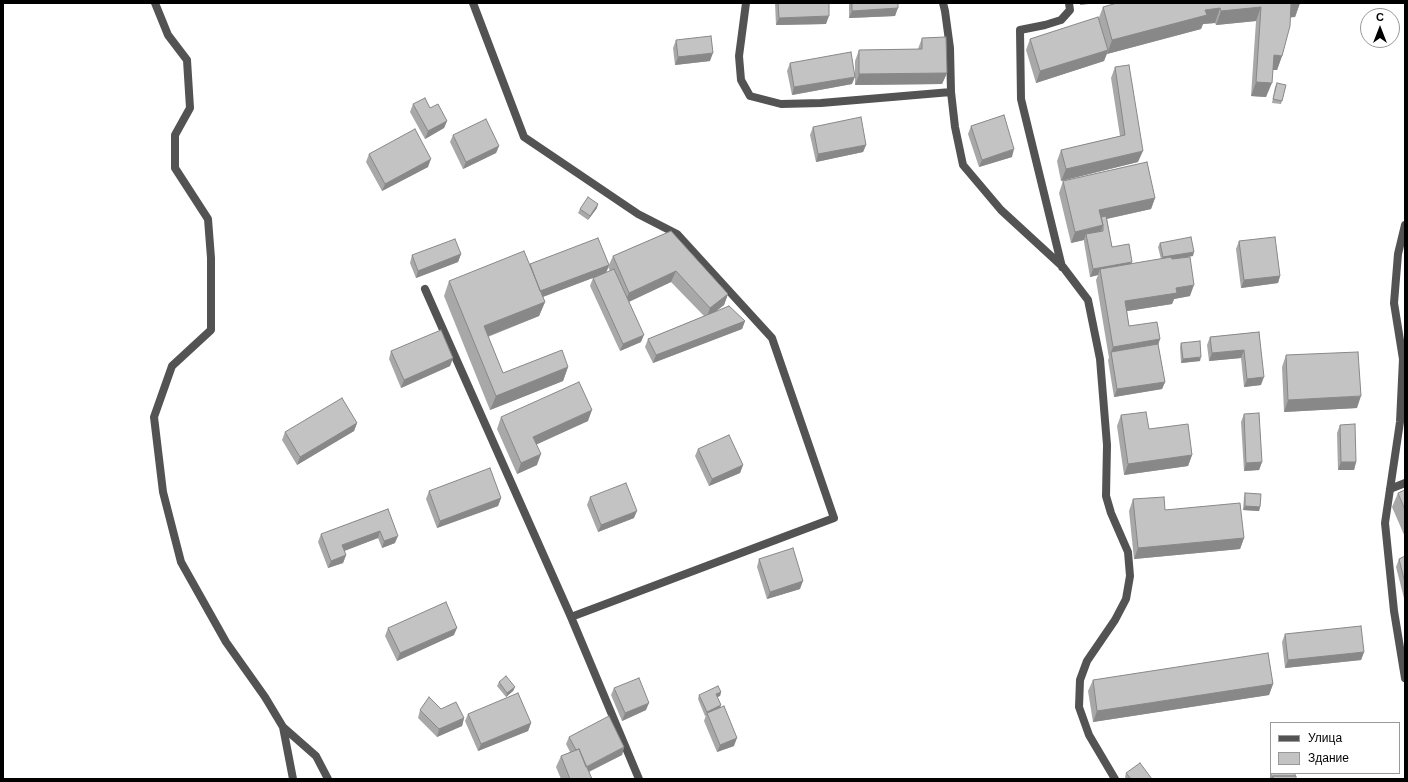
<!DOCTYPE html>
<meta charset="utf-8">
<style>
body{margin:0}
#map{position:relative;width:1408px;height:782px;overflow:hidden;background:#fff;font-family:Arial,sans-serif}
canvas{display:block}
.frame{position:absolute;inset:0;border:4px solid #000;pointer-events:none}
.legend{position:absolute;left:1270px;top:722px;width:130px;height:52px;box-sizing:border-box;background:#fff;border:1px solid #999;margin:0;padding:5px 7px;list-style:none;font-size:12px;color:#000}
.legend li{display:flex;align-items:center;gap:8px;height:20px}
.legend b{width:20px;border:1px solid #999}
.north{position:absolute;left:1360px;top:8px;width:40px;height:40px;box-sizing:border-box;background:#fff;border:1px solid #999;border-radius:50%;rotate:0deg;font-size:11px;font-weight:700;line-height:16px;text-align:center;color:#000}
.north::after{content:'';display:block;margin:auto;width:14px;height:18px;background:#000;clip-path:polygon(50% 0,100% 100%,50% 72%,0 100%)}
</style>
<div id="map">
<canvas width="1408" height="782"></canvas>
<div class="frame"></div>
<ul class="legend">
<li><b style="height:5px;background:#535353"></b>Улица</li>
<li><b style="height:11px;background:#c3c3c3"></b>Здание</li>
</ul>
<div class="north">С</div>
</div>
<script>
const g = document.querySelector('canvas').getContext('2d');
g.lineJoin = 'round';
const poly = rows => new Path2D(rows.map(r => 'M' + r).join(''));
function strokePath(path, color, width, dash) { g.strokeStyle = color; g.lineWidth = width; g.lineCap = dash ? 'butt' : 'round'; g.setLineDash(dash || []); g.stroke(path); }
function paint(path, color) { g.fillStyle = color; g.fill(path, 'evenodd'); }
strokePath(poly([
 [155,3,168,35,187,60,190,108,175,135,175,168,208,219,211,258,211,330,172,366,154,417,163,492,181,562,226,642,265,697,283,727,293,779],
 [473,3,524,137,638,214,677,234,772,338,834,518,571,617],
 [746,3,739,56,741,80,750,96,781,104,821,103,951,92],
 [943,3,945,11,950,48,951,92,955,127,963,165,1001,210,1063,267,1088,300,1100,359,1107,445,1106,496,1111,513,1128,552,1130,576,1126,599,1115,620,1087,661,1080,680,1079,707,1089,735,1115,779],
 [1405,225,1398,254,1394,303,1403,359,1400,422,1385,523,1394,611,1405,678],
 [1062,267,1021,99,1020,30,1045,25,1061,20,1070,10,1069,3],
 [425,289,571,617,639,779],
 [1390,489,1405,483],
 [283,727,316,756,328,779]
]), '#535353', 8);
paint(poly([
 [775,3,829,3,826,24,776,25],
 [849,3,898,3,895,16,849,18],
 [1117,3,1300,3,1295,17,1290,17,1282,56,1277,70,1273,70,1266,97,1251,96,1256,21,1216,25,1215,23,1203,24,1201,29,1107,54,1104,61,1036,83,1026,50,1030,39,1098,20,1103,7],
 [922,38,947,73,942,84,855,85,855,61,859,50,918,49],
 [676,40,710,61,675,65,673,48],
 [790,63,852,84,792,95,787,71],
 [1115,67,1138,162,1061,181,1057,161,1061,150,1120,136,1111,78],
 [1277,83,1282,101,1281,104,1272,103,1275,87],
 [413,104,430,108,447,121,444,128,425,139,410,112],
 [971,126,1012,157,979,167,968,134],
 [813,127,866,145,863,152,816,162,810,135],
 [453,135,499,146,496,153,463,169,450,142],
 [369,154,428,167,382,191,366,162],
 [1063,181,1155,198,1151,209,1107,219,1112,247,1132,264,1161,259,1158,247,1160,243,1193,256,1174,259,1190,296,1174,299,1172,304,1127,311,1129,326,1160,339,1158,344,1165,382,1162,389,1114,397,1108,360,1109,358,1096,280,1098,275,1090,277,1084,242,1084,240,1071,243,1059,193],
 [597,208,588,220,578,213,580,209],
 [671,231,728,294,724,305,716,311,745,321,742,329,653,363,645,347,648,339,704,316,671,282,629,302,641,342,620,351,590,286,593,278,603,274,543,297,545,302,539,316,488,337,503,373,568,367,563,381,490,410,444,296,449,281,530,265,609,265,606,273,610,271,608,267,613,256],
 [1239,241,1280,276,1278,283,1241,288,1236,249],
 [461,254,458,262,416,278,410,263,412,255],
 [1259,332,1261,385,1244,387,1241,358,1209,361,1207,345,1210,337],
 [1181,343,1200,361,1181,363,1180,347],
 [391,351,453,358,450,366,401,388,389,359],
 [1286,355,1357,408,1284,412,1282,367],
 [1244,414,1262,462,1259,470,1244,471,1241,422],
 [1121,415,1192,455,1188,466,1124,475,1117,426],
 [501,417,588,421,536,444,537,465,517,474,497,429],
 [357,423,354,431,297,465,282,440,285,432],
 [1340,425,1356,462,1354,470,1338,470,1337,433],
 [698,449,743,465,740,473,709,486,695,456],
 [1405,490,1405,537,1392,507,1398,493],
 [429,491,501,498,498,506,437,528,426,499],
 [1245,493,1260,507,1259,511,1243,510,1244,497],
 [590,497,634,518,598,532,587,505],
 [1133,499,1244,538,1240,549,1134,559,1129,511],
 [388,509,395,543,382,548,378,538,344,551,346,555,343,563,328,568,318,542,321,534],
 [1405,556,1405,602,1396,567,1399,559],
 [759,559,800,589,767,599,757,567],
 [388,628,454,635,397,661,385,636],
 [1285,634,1364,652,1361,660,1285,668,1282,642],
 [1093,680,1273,684,1269,695,1093,722,1088,691],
 [499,682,515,687,513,691,506,697,497,686],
 [614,688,646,710,622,721,611,695],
 [721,692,720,696,717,697,720,708,734,746,717,752,704,721,706,715,705,716,698,699,699,695],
 [441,709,464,718,462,726,437,737,418,718,420,710],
 [468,714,531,723,528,731,478,751,465,721],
 [569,737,624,747,622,755,589,772,592,779,561,779,556,767,561,756,570,752,566,744],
 [1271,759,1271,773,1295,773,1296,779,1270,779,1270,762],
 [1126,773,1152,779,1126,779,1125,777]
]), '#a8a8a8');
paint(poly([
 [1081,3,1097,3,1080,5],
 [1296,3,1300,3,1295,17,1286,18,1291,4],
 [1261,7,1256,21,1216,25,1221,11],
 [898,8,895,16,849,18,852,11],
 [1220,8,1215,23,1203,24,1201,29,1107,54,1112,40,1205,10],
 [829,16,826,24,776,25,779,18],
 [1108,50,1104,61,1036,83,1040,71],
 [713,53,710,61,675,65,678,57],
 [1274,55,1282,56,1277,70,1268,70],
 [947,73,942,84,855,85,859,74],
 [855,77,852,84,792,95,794,87],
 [1256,82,1272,83,1266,97,1251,96],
 [447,121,444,128,425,139,428,131],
 [866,145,863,152,816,162,818,154],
 [499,146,496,153,463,169,466,162],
 [1014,149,1012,157,979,167,982,160],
 [1143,151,1138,162,1061,181,1066,169],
 [431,159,428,167,382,191,385,184],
 [1155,198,1151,209,1101,220,1099,210],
 [598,204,597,208,588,220,590,216],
 [1103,225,1099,237,1086,234,1084,240,1071,243,1075,232],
 [1194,252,1193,256,1161,261,1163,257],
 [461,254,458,262,416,278,418,271],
 [1132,262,1129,270,1100,269,1098,275,1090,277,1093,269],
 [609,265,606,273,537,299,540,291],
 [676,271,671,282,624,304,629,293],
 [1280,276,1278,283,1241,288,1244,280],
 [1194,285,1190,296,1174,299,1172,304,1121,312,1125,301,1176,288],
 [728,294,724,305,706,319,710,308],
 [545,302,539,316,478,340,484,326],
 [745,321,742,329,653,363,656,355],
 [644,335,641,342,620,351,623,344],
 [1160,339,1156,351,1111,352,1109,358,1113,347],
 [1244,350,1241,358,1209,361,1212,353],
 [1201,357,1200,361,1181,363,1183,359],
 [453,358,450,366,401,388,404,380],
 [568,367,563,381,490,410,496,396],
 [1264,377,1261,385,1244,387,1247,379],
 [1165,382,1162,389,1114,397,1117,389],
 [1361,396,1357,408,1284,412,1288,400],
 [592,410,588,421,529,448,533,437],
 [357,423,354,431,297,465,300,457],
 [541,454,537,465,517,474,521,463],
 [1192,455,1188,466,1124,475,1128,464],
 [1262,462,1259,470,1244,471,1246,463],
 [1341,462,1356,462,1354,470,1338,470],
 [743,465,740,473,709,486,712,479],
 [501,498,498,506,437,528,440,521],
 [1245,506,1260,507,1259,511,1243,510],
 [637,511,634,518,598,532,601,525],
 [380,531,378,538,339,553,342,545],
 [398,536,395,543,382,548,384,541],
 [1244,538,1240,549,1134,559,1138,548],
 [346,555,343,563,328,568,331,561],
 [803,581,800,589,767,599,770,592],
 [457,628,454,635,397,661,400,653],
 [1364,652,1361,660,1285,668,1288,660],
 [1273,684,1269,695,1093,722,1097,711],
 [515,687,513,691,506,697,507,693],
 [721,692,720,696,715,698,716,694],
 [649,703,646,710,622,721,625,713],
 [721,705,720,709,707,713,706,715,705,716,707,712],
 [464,718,462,726,437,737,439,729],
 [531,723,528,731,478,751,481,744],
 [737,738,734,746,717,752,720,745],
 [624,747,622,755,582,775,585,768]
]), '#888');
const building = poly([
 [778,3,829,3,829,16,779,18,778,3],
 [852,3,898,3,898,8,852,11,852,3],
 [1117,3,1296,3,1291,4,1290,26,1282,56,1274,55,1272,83,1256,82,1261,7,1221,11,1220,8,1205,10,1207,15,1112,40,1103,7,1117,3],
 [1098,17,1108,50,1040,71,1030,39,1098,17],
 [711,36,713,53,678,57,676,40,711,36],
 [946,37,947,73,859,74,859,50,922,49,922,38,946,37],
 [851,52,855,77,794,87,790,63,851,52],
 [1129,65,1143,151,1066,169,1061,150,1125,135,1115,67,1129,65],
 [1277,83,1286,85,1282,101,1273,99,1277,83],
 [425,98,430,108,438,104,447,121,428,131,413,104,425,98],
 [1004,115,1014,149,982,160,971,126,1004,115],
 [861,117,866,145,818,154,813,127,861,117],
 [486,119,499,146,466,162,453,135,486,119],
 [415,129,431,159,385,184,369,154,415,129],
 [1147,162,1155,198,1099,210,1103,225,1075,232,1063,181,1147,162],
 [588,197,598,204,590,216,580,209,588,197],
 [1106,216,1112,247,1129,244,1132,262,1093,269,1086,234,1103,231,1103,225,1101,217,1106,216],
 [671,231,728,294,710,308,676,271,629,293,613,256,671,231],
 [1191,237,1194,252,1163,257,1160,243,1191,237],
 [1275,237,1280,276,1244,280,1239,241,1275,237],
 [598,238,609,265,540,291,530,264,598,238],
 [455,239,461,254,418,271,412,255,455,239],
 [524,251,545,302,484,326,503,373,562,350,568,367,496,396,449,281,524,251],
 [1171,257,1172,259,1190,257,1194,285,1176,288,1177,293,1125,301,1129,326,1157,322,1160,339,1113,347,1100,269,1171,257],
 [614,269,644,335,623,344,593,278,614,269],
 [729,306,745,321,656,355,648,339,729,306],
 [441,330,453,358,404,380,391,351,441,330],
 [1259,332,1264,377,1247,379,1244,350,1212,353,1210,337,1259,332],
 [1200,341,1201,357,1183,359,1181,343,1200,341],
 [1158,344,1165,382,1117,389,1111,352,1158,344],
 [1358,352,1361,396,1288,400,1286,355,1358,352],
 [579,382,592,410,533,437,541,454,521,463,501,417,579,382],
 [342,398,357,423,300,457,285,432,342,398],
 [1146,412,1149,429,1188,424,1192,455,1128,464,1121,415,1146,412],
 [1259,413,1262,462,1246,463,1244,414,1259,413],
 [1355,424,1356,462,1341,462,1340,425,1355,424],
 [729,435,743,465,712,479,698,449,729,435],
 [490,468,501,498,440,521,429,491,490,468],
 [626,483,637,511,601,525,590,497,626,483],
 [1405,490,1405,510,1398,493,1405,490],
 [1245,493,1261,494,1260,507,1245,506,1245,493],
 [1164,497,1165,510,1240,503,1244,538,1138,548,1133,499,1164,497],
 [388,509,398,536,384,541,380,531,342,545,346,555,331,561,321,534,388,509],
 [793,548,803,581,770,592,759,559,793,548],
 [1405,556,1405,583,1399,559,1405,556],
 [446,602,457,628,400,653,388,628,446,602],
 [1361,626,1364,652,1288,660,1285,634,1361,626],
 [1268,653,1273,684,1097,711,1093,680,1268,653],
 [506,676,515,687,507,693,499,682,506,676],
 [639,678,649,703,625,713,614,688,639,678],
 [718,686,721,692,716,694,721,705,707,712,699,695,718,686],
 [518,693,531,723,481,744,468,714,518,693],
 [429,697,441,709,456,702,464,718,439,729,420,710,429,697],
 [724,706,737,738,720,745,707,713,724,706],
 [609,716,624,747,586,767,579,749,576,750,569,737,609,716],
 [579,749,592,779,570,779,561,756,579,749],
 [1140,763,1152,779,1131,779,1126,773,1140,763],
 [1271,773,1295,773,1295,776,1273,776,1272,778,1271,778,1271,773],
 [1273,776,1296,776,1296,779,1273,779,1273,776]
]);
paint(building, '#c3c3c3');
strokePath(building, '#888', 1);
</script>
